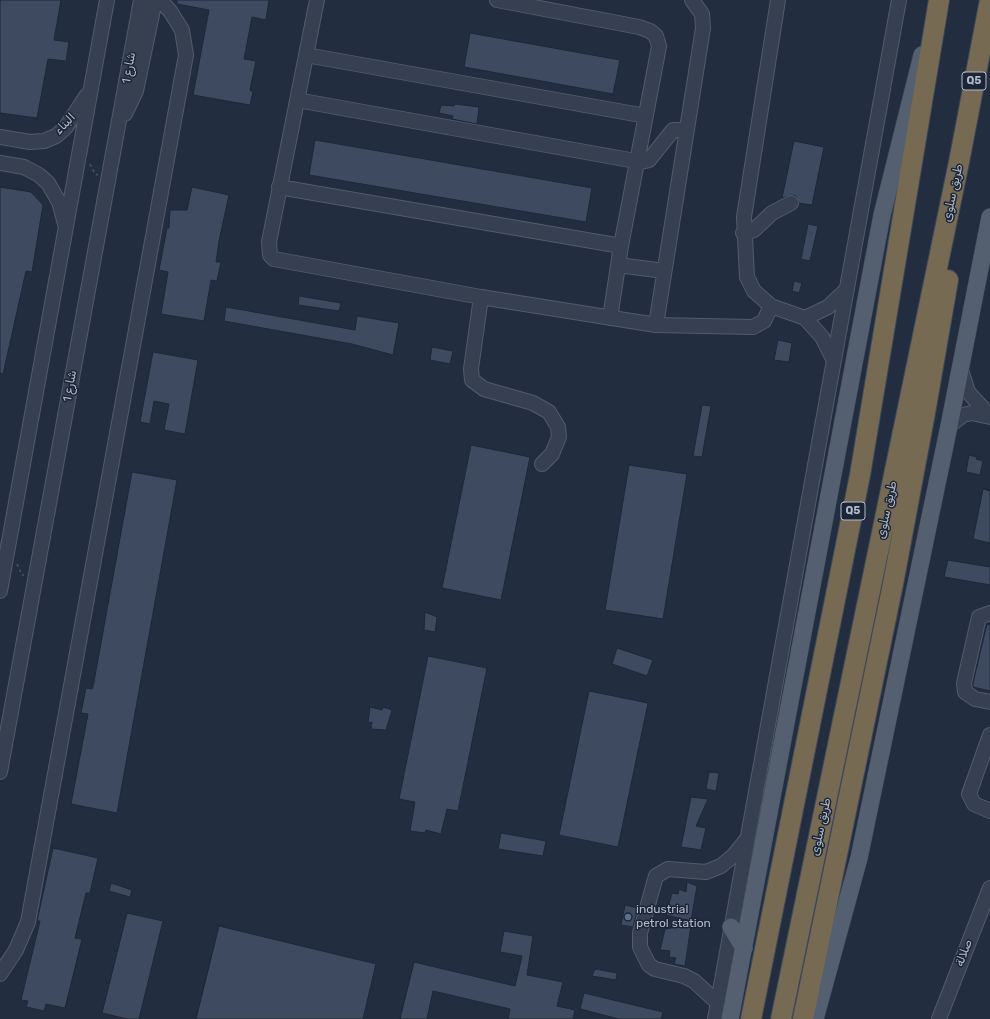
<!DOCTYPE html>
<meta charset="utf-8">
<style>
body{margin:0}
canvas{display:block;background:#222d40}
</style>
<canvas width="990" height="1019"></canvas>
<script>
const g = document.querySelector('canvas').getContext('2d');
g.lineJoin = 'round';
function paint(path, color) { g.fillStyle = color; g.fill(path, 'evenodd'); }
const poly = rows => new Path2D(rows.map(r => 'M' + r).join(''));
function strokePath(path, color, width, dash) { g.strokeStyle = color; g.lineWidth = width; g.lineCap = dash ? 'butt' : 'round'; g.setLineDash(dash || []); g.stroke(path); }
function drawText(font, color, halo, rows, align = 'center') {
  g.font = font + ' Rubik,Vazirmatn,sans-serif'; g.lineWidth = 3; g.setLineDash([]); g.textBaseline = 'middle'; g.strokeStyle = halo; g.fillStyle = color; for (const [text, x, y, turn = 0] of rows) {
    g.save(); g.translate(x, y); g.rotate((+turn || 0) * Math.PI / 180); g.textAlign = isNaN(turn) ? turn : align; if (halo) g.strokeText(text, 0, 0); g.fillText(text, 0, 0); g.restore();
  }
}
const building = poly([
 [0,0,61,0,54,40,69,42,66,61,48,59,37,118,0,113,0,0],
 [177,0,269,0,266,20,252,17,244,59,256,61,250,90,253,92,250,105,193,95,209,10,177,4,177,0],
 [470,33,620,60,613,94,464,67,470,33],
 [455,104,479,107,477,124,452,119,453,116,439,113,441,105,454,106,455,104],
 [315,140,592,188,586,222,309,175,315,140],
 [794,141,824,147,812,205,799,203,796,196,792,195,782,198,794,141],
 [0,187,31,192,43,205,32,272,26,271,3,374,0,373,0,187],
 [192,187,229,195,219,241,216,262,221,262,217,281,211,280,204,321,161,314,168,272,159,270,167,228,169,228,170,210,187,210,192,187],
 [808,224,818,226,810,261,801,259,808,224],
 [794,281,802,283,799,293,792,291,794,281],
 [299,296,341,303,339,311,298,305,299,296],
 [226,307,355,330,357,316,399,323,393,355,352,344,224,321,226,307],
 [778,340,792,343,789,362,774,360,778,340],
 [432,347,453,351,450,364,430,360,432,347],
 [153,352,198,360,185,434,164,430,169,404,154,401,150,424,140,422,153,352],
 [702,405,711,406,702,457,693,456,702,405],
 [471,445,530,457,501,600,442,588,471,445],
 [969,455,977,457,976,459,983,461,980,475,966,472,969,455],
 [629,465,687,474,663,619,605,610,629,465],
 [132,472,177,480,117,813,71,804,88,714,81,713,86,688,92,689,93,687,132,472],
 [983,489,990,491,990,543,973,539,983,489],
 [948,560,990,567,990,585,944,577,948,560],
 [425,612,437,617,435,632,424,630,425,612],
 [987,624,990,625,990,691,973,687,973,683,987,624],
 [617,648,653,660,647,676,612,664,617,648],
 [428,656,487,668,458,811,447,809,441,834,426,830,425,833,410,831,415,802,399,799,428,656],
 [589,691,648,703,618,847,559,835,589,691],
 [370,707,382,710,383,707,392,710,386,730,371,729,372,722,368,723,370,707],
 [709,772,719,773,716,791,706,789,709,772],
 [691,797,708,799,696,826,706,828,701,850,681,847,691,797],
 [501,833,546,841,543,856,498,849,501,833],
 [53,848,98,858,90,893,86,893,75,938,82,939,65,1008,46,1004,44,1011,26,1007,28,1001,21,1000,40,921,37,921,53,848],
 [687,882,697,886,691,921,666,915,672,893,678,894,679,889,686,892,687,882],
 [111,883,132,890,130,897,109,891,111,883],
 [625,905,638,908,633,927,621,925,625,905],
 [127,913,163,921,139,1019,127,1019,102,1013,127,913],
 [691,925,685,966,674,964,676,958,669,957,670,951,660,950,665,929,691,925],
 [219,926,376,964,363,1019,196,1019,219,926],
 [504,931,533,936,527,975,563,982,557,1006,575,1010,573,1019,508,1019,510,1009,433,991,427,1019,400,1019,414,962,515,986,522,956,500,952,504,931],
 [595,969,617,973,616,980,592,976,595,969],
 [584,993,663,1012,661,1019,619,1019,580,1009,584,993]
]);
paint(building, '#3e4a60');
strokePath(building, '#1d2737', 1);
const minor = poly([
 [317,0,269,242,270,255,274,259,481,297,656,325,753,327,764,321,771,306],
 [497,0,639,27,650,31,656,36,659,46,657,57,621,246,610,318],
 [778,0,744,217,747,277,754,291,771,306,805,318,828,307,846,290],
 [306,55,646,116],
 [297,100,641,162,649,160,673,130,687,130],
 [125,114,136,91,155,0],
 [0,137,30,142,44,141,56,136,66,127,87,95],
 [0,163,24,167,39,175,48,183,59,202,65,224],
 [279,187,621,246],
 [743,233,754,230,772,213,791,203],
 [618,265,664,271],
 [481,297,471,369,472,380,484,389,533,403,549,412,558,427,559,437,552,454,542,464],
 [805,318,822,337,833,359],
 [656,325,703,28,702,14,692,0],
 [961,370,968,392,990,416],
 [949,426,963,415,972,413,990,417],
 [0,591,107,0],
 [990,613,979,617,964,683,965,692,975,699,990,702],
 [990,735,969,794,974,804,990,811],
 [0,772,141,0],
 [0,974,16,950,28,922,186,55,182,30,170,11,160,0],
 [718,1003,694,981,684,976,655,969,649,965,640,947,640,933,656,876,668,869,706,872,721,866,734,855,746,840],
 [715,1019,899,0],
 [939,1019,990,888]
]);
const major = poly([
 [731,927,744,948],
 [730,1019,882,215,922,55],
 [815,1019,859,858,949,426,990,217]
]);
const highway = poly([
 [751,1019,860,475,939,0],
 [781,1019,959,162,990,0],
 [803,1019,893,584,925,413,948,280]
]);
strokePath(minor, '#515b6b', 16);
strokePath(major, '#3f4959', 18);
strokePath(highway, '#3e4858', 22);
strokePath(poly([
 [90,164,95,174,98,175],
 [17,564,22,575,24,575]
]), '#42595e', 1.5, [3, 3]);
strokePath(minor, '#364050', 14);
strokePath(major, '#545f70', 17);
strokePath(highway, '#766a53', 20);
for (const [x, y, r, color] of [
 [628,917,4,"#5c6f8a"]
]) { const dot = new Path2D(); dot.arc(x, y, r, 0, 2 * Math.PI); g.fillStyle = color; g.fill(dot); strokePath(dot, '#1b2535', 1.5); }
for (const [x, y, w] of [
 [974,81,24],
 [853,511,24]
]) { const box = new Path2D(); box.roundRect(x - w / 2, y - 9, w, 18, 3); g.fillStyle = '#1b2535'; g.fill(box); strokePath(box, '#b2bbcb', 1); }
drawText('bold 11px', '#b2bbcb', null, [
 ["Q5",974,81],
 ["Q5",853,511]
]);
drawText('12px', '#b2bbcb', '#1b2535', [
 ["شارع 1",129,68,-80],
 ["البناء",65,124,-46],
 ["طريق سلوى",953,193,-78],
 ["شارع 1",70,386,-80],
 ["طريق سلوى",887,510,-78],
 ["طريق سلوى",821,827,-78],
 ["صلالة",964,953,-69]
]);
drawText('12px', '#b2bbcb', '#1b2535', [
 ["industrial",636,910],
 ["petrol station",636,924]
], 'left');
</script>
